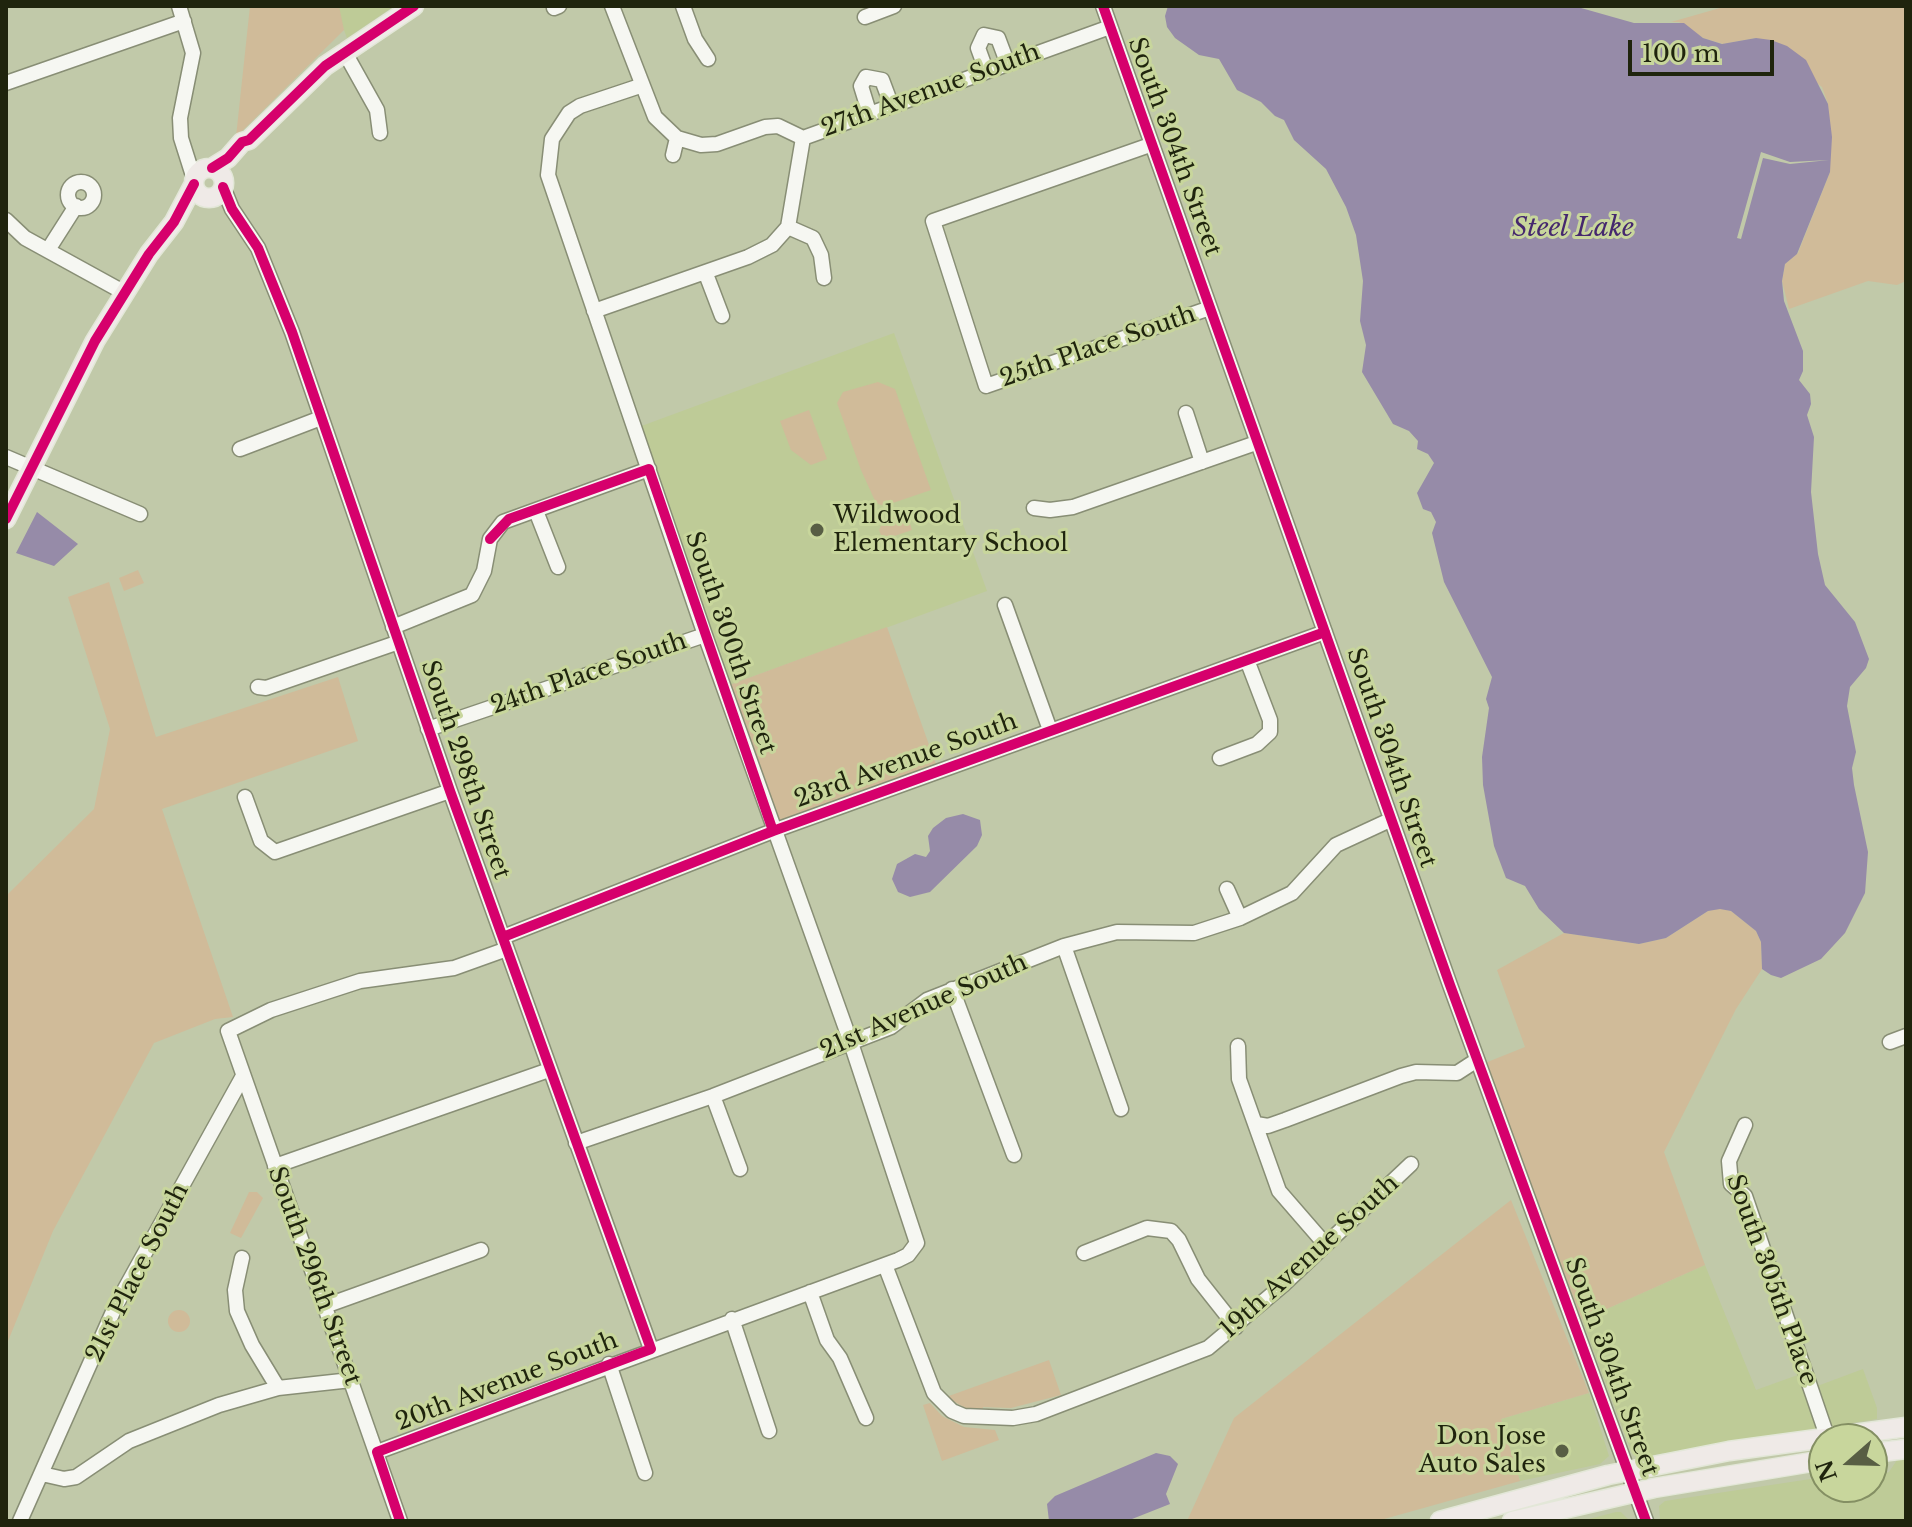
<!DOCTYPE html>
<style>
body{margin:0}
#map{position:relative;width:1912px;height:1527px;overflow:hidden;background:#c1c9a9;font-family:"Libre Baskerville",serif}
canvas{display:block}
.frame{position:absolute;inset:0;border:8px solid #1f240d;pointer-events:none}
.north{position:absolute;left:1808px;top:1423px;width:80px;height:80px;box-sizing:border-box;background:#c8d69c;border:2px solid #848f63;border-radius:50%;rotate:250deg;font-size:22px;font-weight:700;line-height:32px;text-align:center;color:#1f240d}
.north::after{content:'';display:block;margin:auto;width:28px;height:36px;background:#585e44;clip-path:polygon(50% 0,100% 100%,50% 72%,0 100%)}
.scale{position:absolute;left:1628px;top:40px;width:146px;height:36px;box-sizing:border-box;border:4px solid #1f240d;border-top:0;padding-left:10px;font-size:24px;line-height:28px;white-space:nowrap;color:#1f240d;-webkit-text-stroke:6px #c8d69c;paint-order:stroke}
</style>
<div id="map">
<canvas width="1912" height="1527"></canvas>
<div class="frame"></div>
<div class="north">N</div>
<div class="scale">100 m</div>
</div>
<script>
const g = document.querySelector('canvas').getContext('2d');
g.lineJoin = 'round';
function paint(path, color) { g.fillStyle = color; g.fill(path, 'evenodd'); }
const poly = rows => new Path2D(rows.map(r => 'M' + r).join(''));
function strokePath(path, color, width, dash) { g.strokeStyle = color; g.lineWidth = width; g.lineCap = dash ? 'butt' : 'round'; g.setLineDash(dash || []); g.stroke(path); }
function drawText(font, color, halo, rows, align = 'center') {
  g.font = font + ' "Libre Baskerville",serif'; g.lineWidth = 6; g.setLineDash([]); g.textBaseline = 'middle'; g.strokeStyle = halo; g.fillStyle = color; for (const [text, x, y, turn = 0] of rows) {
    g.save(); g.translate(x, y); g.rotate((+turn || 0) * Math.PI / 180); g.textAlign = isNaN(turn) ? turn : align; if (halo) g.strokeText(text, 0, 0); g.fillText(text, 0, 0); g.restore();
  }
}
paint(poly([
 [335,6,394,6,347,38],
 [894,333,987,591,724,687,636,428],
 [1705,1265,1756,1390,1806,1372,1812,1388,1863,1369,1877,1408,1877,1419,1641,1457,1631,1451,1582,1320],
 [1589,1393,1609,1456,1600,1464,1520,1481,1501,1419],
 [1906,1459,1906,1521,1656,1521,1660,1519,1659,1506,1665,1501,1824,1477,1824,1487,1839,1487,1847,1498,1859,1487,1872,1487,1872,1479,1889,1472,1897,1460],
 [1616,1512,1621,1512,1630,1521,1581,1521]
]), '#becb97');
paint(poly([
 [250,6,339,6,344,30,236,137],
 [1727,6,1906,6,1906,281,1897,285,1868,281,1789,309,1782,281,1785,264,1798,253,1830,172,1828,104,1822,87,1756,38,1723,44,1703,38,1679,22,1671,22],
 [878,382,895,389,931,490,884,506,876,503,861,470,837,403,843,392],
 [809,410,827,459,811,465,791,450,780,421],
 [899,513,908,517,912,530,883,540,879,530,885,518],
 [138,570,144,583,124,591,119,578],
 [109,582,156,737,338,677,358,741,162,809,233,1017,215,1019,154,1043,53,1231,6,1346,6,896,94,809,110,729,68,597],
 [887,627,938,770,773,831,724,687],
 [1720,908,1731,911,1756,931,1761,942,1762,969,1736,1009,1664,1152,1705,1265,1582,1320,1485,1063,1525,1047,1497,970,1564,933,1639,944,1666,938,1708,911],
 [249,1192,257,1192,263,1198,241,1238,230,1233],
 [1511,1200,1589,1393,1501,1419,1520,1481,1377,1521,1187,1521,1234,1418],
 '168 1321a11 11 0 1 1 22 0a11 11 0 1 1-22 0Z',
 [1049,1360,1061,1395,1011,1408,983,1407,983,1411,969,1410,946,1397],
 [930,1403,942,1416,964,1427,995,1430,999,1440,942,1461,923,1405]
]), '#d0bb99');
paint(poly([
 [1168,6,1574,6,1634,23,1684,23,1703,38,1722,44,1756,38,1771,40,1787,46,1806,60,1828,104,1832,137,1830,172,1797,254,1785,264,1782,281,1784,301,1803,351,1803,371,1799,380,1810,394,1811,404,1807,415,1814,437,1811,492,1818,554,1825,585,1855,622,1869,659,1866,668,1850,687,1847,706,1856,752,1852,768,1854,785,1868,852,1865,893,1845,933,1821,959,1781,978,1771,975,1762,969,1761,942,1756,931,1731,911,1720,909,1708,911,1666,938,1639,944,1564,933,1539,909,1525,886,1506,878,1494,846,1483,785,1482,757,1489,708,1486,699,1492,677,1444,582,1432,533,1436,522,1431,512,1423,509,1417,493,1434,463,1428,454,1417,449,1418,441,1409,431,1393,424,1362,372,1366,345,1360,321,1363,281,1356,235,1346,207,1326,169,1294,140,1284,120,1275,116,1261,102,1237,90,1219,59,1199,55,1175,38,1167,27,1165,16],
 [37,512,78,544,54,566,16,553],
 [963,814,980,820,982,835,977,846,930,892,910,897,898,892,892,879,897,864,915,854,926,857,930,851,928,836,933,828,946,818],
 [1156,1453,1170,1456,1178,1464,1166,1494,1170,1504,1127,1521,1049,1521,1047,1504,1055,1496]
]), '#968ba8');
paint(poly([
 [1761,152,1790,162,1829,160,1790,164,1763,158,1741,239,1737,238]
]), '#c1c9a9');
const minor = poly([
 [179,6,193,53,180,118,181,138,194,179],
 [612,6,655,117,677,138,701,145,717,144,765,127,778,126,803,138,1110,27],
 [683,6,695,39,708,59],
 [1103,6,1450,985,1646,1521],
 [554,8,559,6],
 [865,17,894,6],
 [344,51,377,110,380,133],
 [986,70,978,48,984,35,998,38,1007,62],
 [6,83,184,21],
 [869,112,861,86,866,77,882,80,891,104],
 [803,138,788,227,813,238,821,255,824,278],
 [1150,145,933,221,986,386,1210,308],
 [673,155,677,138],
 '68 195a13 13 0 1 1 26 0a13 13 0 1 1-26 0Z',
 [223,187,232,209,258,248,292,332,450,791,651,1349],
 [6,220,25,238,125,293],
 [48,250,76,206],
 [706,274,722,316],
 [594,311,748,257,772,245,788,227],
 [1186,413,1202,462],
 [240,449,321,418],
 [6,457,140,514],
 [1034,508,1050,510,1073,507,1256,443],
 [536,511,558,567],
 [1005,605,1050,730],
 [393,627,472,595,484,571,490,539,503,522,649,469],
 [258,687,266,688,399,642],
 [428,729,705,635],
 [1220,758,1257,744,1270,732,1270,720,1247,660],
 [245,797,261,841,275,852,450,791],
 [1227,889,1240,918],
 [503,937,773,831,1325,632],
 [1064,946,1121,1109],
 [952,989,1014,1155],
 [1890,1042,1906,1036],
 [1238,1046,1239,1079,1279,1191,1325,1244],
 [713,1096,740,1169],
 [1256,1124,1268,1126,1285,1120,1401,1076,1416,1072,1457,1073,1477,1060],
 [1745,1125,1729,1161,1731,1184,1745,1196,1827,1436],
 [576,1143,713,1096,891,1027,927,1000,1064,946,1117,932,1194,933,1240,918,1292,893,1336,845,1390,820],
 [275,1166,549,1070],
 [1084,1253,1147,1228,1171,1231,1179,1240,1198,1279,1236,1327],
 [242,1258,235,1290,237,1311,252,1345,278,1388],
 [885,1265,934,1393,952,1411,964,1416,1013,1418,1036,1414,1208,1348,1283,1285,1411,1164],
 [810,1292,827,1340,840,1358,866,1418],
 [325,1306,481,1250],
 [732,1319,769,1431],
 [609,1364,645,1473],
 [377,1452,898,1260,908,1255,917,1243,851,1043,705,635,548,175,552,139,569,113,580,106,640,86],
 [42,1474,64,1479,76,1477,129,1441,219,1405,278,1388,351,1380],
 [20,1521,116,1305,243,1076],
 [400,1521,228,1031,271,1010,360,981,454,968,507,949]
]);
const major = poly([
 '194 183a15 15 0 1 1 30 0a15 15 0 1 1-30 0Z',
 [212,168,228,158,242,142,249,140,325,66,414,6],
 [6,519,95,341,149,254,174,222,194,184],
 [1872,1453,1906,1449],
 [1440,1521,1608,1475,1729,1451,1906,1427],
 [1512,1521,1654,1488,1824,1460]
]);
strokePath(minor, '#888e75', 17);
strokePath(major, '#e3e7d8', 21);
strokePath(minor, '#f6f7f2', 14);
strokePath(major, '#efeae7', 18);
strokePath(poly([
 [1103,6,1450,985,1646,1521],
 [212,168,228,158,242,142,249,140,325,66,414,6],
 [223,187,232,209,258,248,292,332,450,791,651,1349,377,1452,400,1521],
 [6,519,95,341,149,254,174,222,194,184],
 [490,539,509,519,649,469,773,831],
 [503,937,773,831,1325,632]
]), '#d6006c', 10);
for (const [x, y, r, color] of [
 [817,530,8,"#585e44"],
 [1562,1451,8,"#585e44"]
]) { const dot = new Path2D(); dot.arc(x, y, r, 0, 2 * Math.PI); g.fillStyle = color; g.fill(dot); strokePath(dot, '#c8d69c', 3); }
drawText('24px', '#1f240d', '#c8d69c', [
 ["27th Avenue South",931,91,-20],
 ["South 304th Street",1174,147,70],
 ["25th Place South",1098,347,-19],
 ["South 300th Street",730,643,71],
 ["24th Place South",589,674,-19],
 ["South 304th Street",1391,758,71],
 ["23rd Avenue South",906,761,-20],
 ["South 298th Street",465,770,71],
 ["21st Avenue South",924,1007,-24],
 ["19th Avenue South",1310,1257,-42],
 ["21st Place South",138,1273,-63],
 ["South 296th Street",314,1276,70],
 ["South 305th Place",1771,1280,70],
 ["South 304th Street",1611,1367,70],
 ["20th Avenue South",507,1382,-21]
]);
drawText('24px', '#1f240d', '#c8d69c', [
 ["Wildwood",833,516],
 ["Elementary School",833,544],
 ["Don Jose",1546,1437,"right"],
 ["Auto Sales",1546,1465,"right"]
], 'left');
drawText('italic 26px', '#45286e', '#c8d69c', [
 ["Steel Lake",1573,229]
]);
</script>
